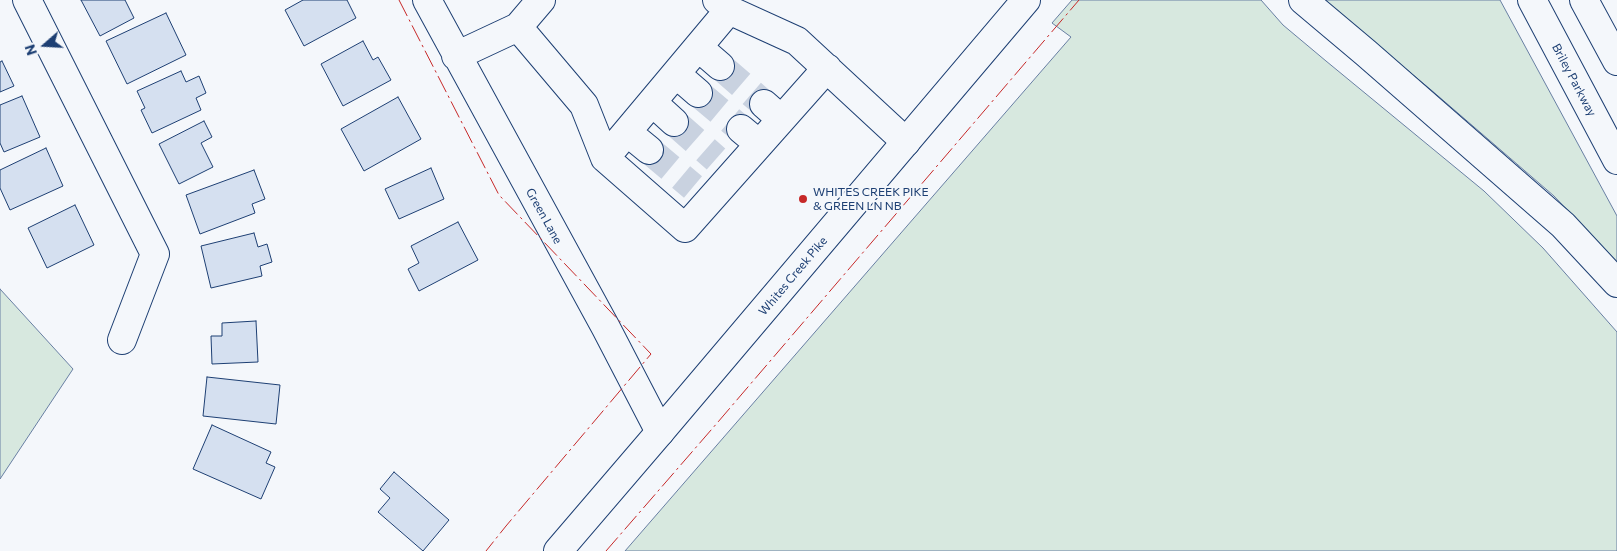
<!DOCTYPE html>
<style>
body{margin:0}
#map{position:relative;width:1617px;height:551px;overflow:hidden;background:#f4f7fb;font-family:Commissioner,sans-serif}
canvas{display:block}
.north{position:absolute;left:20px;top:20px;width:50px;height:50px;-webkit-text-stroke:4px #f4f7fb;paint-order:stroke;rotate:251deg;font-size:14px;font-weight:700;line-height:20px;text-align:center;color:#1d3f73}
.north::after{content:'';display:block;margin:auto;width:18px;height:22px;background:#1d3f73;clip-path:polygon(50% 0,100% 100%,50% 72%,0 100%)}
</style>
<div id="map">
<canvas width="1617" height="551"></canvas>
<div class="north">N</div>
</div>
<script>
const g = document.querySelector('canvas').getContext('2d');
g.lineJoin = 'round';
function paint(path, color) { g.fillStyle = color; g.fill(path, 'evenodd'); }
const poly = rows => new Path2D(rows.map(r => 'M' + r).join(''));
function strokePath(path, color, width, dash) { g.strokeStyle = color; g.lineWidth = width; g.lineCap = dash ? 'butt' : 'round'; g.setLineDash(dash || []); g.stroke(path); }
function drawText(font, color, halo, rows, align = 'center') {
  g.font = font + ' Commissioner,sans-serif'; g.lineWidth = 4; g.setLineDash([]); g.textBaseline = 'middle'; g.strokeStyle = halo; g.fillStyle = color; for (const [text, x, y, turn = 0] of rows) {
    g.save(); g.translate(x, y); g.rotate((+turn || 0) * Math.PI / 180); g.textAlign = isNaN(turn) ? turn : align; if (halo) g.strokeText(text, 0, 0); g.fillText(text, 0, 0); g.restore();
  }
}
const green = poly([
 [1072,0,1261,0,1283,25,1326,61,1484,191,1543,248,1617,332,1617,551,625,551,1071,37,1052,23,1072,0],
 [1322,0,1500,0,1617,216,1617,262,1554,196,1430,89,1322,0],
 [0,289,73,369,0,479,0,289]
]);
paint(green, '#d7e8df');
strokePath(green, '#687fa3', 1);
const building = poly([
 [81,0,125,0,134,18,100,36,81,0],
 [303,0,347,0,356,18,304,46,285,10,303,0],
 [166,13,186,55,127,84,106,41,166,13],
 [363,41,373,60,378,57,391,80,343,106,321,64,363,41],
 [2,61,14,86,0,92,0,62,2,61],
 [181,71,186,82,199,76,206,93,196,98,201,110,152,133,141,110,145,108,137,91,181,71],
 [22,96,40,137,4,152,0,143,0,105,22,96],
 [398,97,421,139,364,171,341,129,398,97],
 [204,121,212,137,201,143,213,167,179,184,159,144,204,121],
 [46,148,63,186,10,210,0,188,0,170,46,148],
 [431,168,444,199,399,219,385,189,431,168],
 [254,170,265,199,252,204,255,213,200,234,186,195,254,170],
 [75,205,94,245,47,268,28,228,75,205],
 [458,222,478,260,419,291,408,269,419,263,411,246,458,222],
 [254,233,258,247,267,244,272,262,260,266,262,276,211,288,201,246,254,233],
 [256,321,258,362,212,364,211,336,222,336,222,323,256,321],
 [207,377,280,385,276,424,203,416,207,377],
 [212,425,271,452,266,463,275,467,261,499,193,469,212,425],
 [394,472,449,520,423,551,378,512,390,498,380,489,394,472]
]);
paint(building, '#d5e0f0');
strokePath(building, '#1d3f73', 1);
strokePath(poly([
 [720,66,764,104],
 [698,93,741,129],
 [674,122,716,159],
 [649,150,693,187]
]), '#c9d2e0', 28, [28, 14]);
const minor = poly([
 [27,0,155,254,122,340],
 [427,0,606,328,660,432],
 [717,0,729,10,797,41,906,142],
 [729,10,605,158,685,228,827,68],
 [518,27,584,105,605,158],
 [698,47,720,66],
 [456,56,518,27,541,0],
 [676,74,698,93],
 [652,102,674,122],
 [764,104,781,119],
 [741,129,759,144],
 [627,132,649,150]
]);
const major = poly([
 [558,551,660,432,1026,0]
]);
const highway = poly([
 [1303,0,1366,53,1563,225,1617,283],
 [1532,0,1617,160],
 [1584,0,1617,61]
]);
strokePath(minor, '#1d3f73', 30);
strokePath(major, '#1d3f73', 30);
strokePath(highway, '#1d3f73', 30);
strokePath(minor, '#f4f7fb', 28);
strokePath(major, '#f4f7fb', 28);
strokePath(highway, '#f4f7fb', 28);
strokePath(poly([
 [399,0,499,195,651,354,506,526,486,551],
 [606,551,718,422,1079,0]
]), '#c62828', 1, [18, 4, 2.5, 4]);
for (const [x, y, r, color] of [
 [803,199,5,"#c62828"]
]) { const dot = new Path2D(); dot.arc(x, y, r, 0, 2 * Math.PI); g.fillStyle = color; g.fill(dot); strokePath(dot, '#f4f7fb', 2); }
drawText('12px', '#1d3f73', '#f4f7fb', [
 ["Briley Parkway",1574,80,62],
 ["Green Lane",544,216,61],
 ["Whites Creek Pike",793,276,-50]
]);
drawText('12px', '#1d3f73', '#f4f7fb', [
 ["WHITES CREEK PIKE",813,192],
 ["& GREEN LN NB",813,206]
], 'left');
</script>
